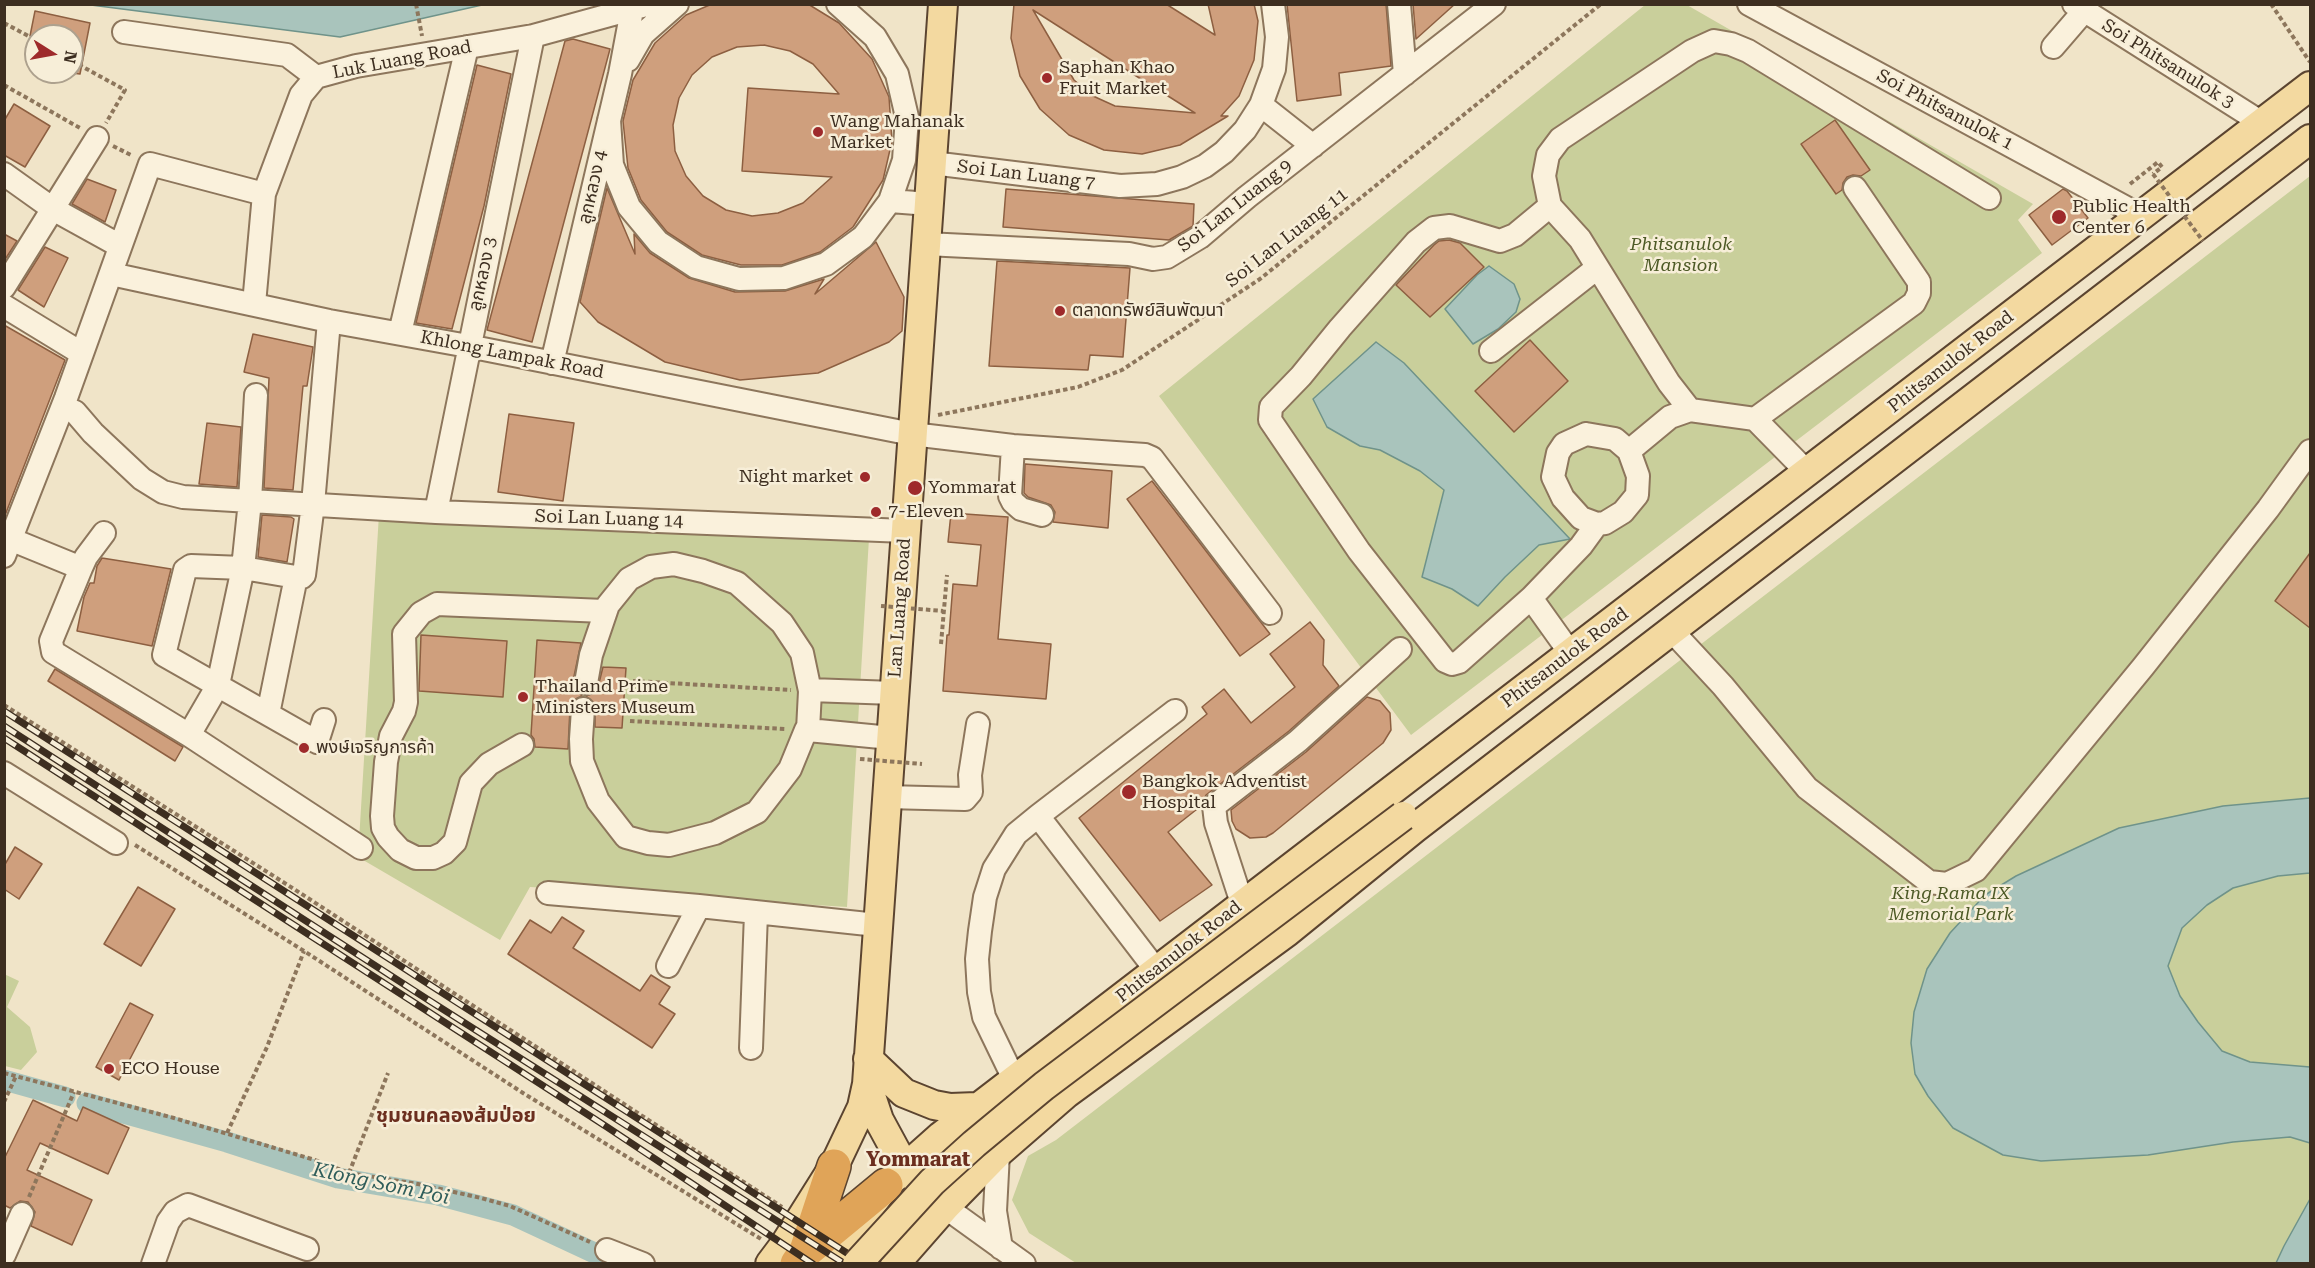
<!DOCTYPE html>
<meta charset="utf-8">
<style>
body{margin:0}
#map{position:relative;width:2315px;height:1268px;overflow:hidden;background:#f0e4c8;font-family:"Roboto Serif",serif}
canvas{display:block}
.frame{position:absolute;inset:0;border:6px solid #3d2e20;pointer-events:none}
.north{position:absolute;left:24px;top:24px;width:60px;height:60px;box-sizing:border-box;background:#f7eed8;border:2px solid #ada18e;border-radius:50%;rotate:101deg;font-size:16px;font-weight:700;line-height:24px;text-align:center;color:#3d2e20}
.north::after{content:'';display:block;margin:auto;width:21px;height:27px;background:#9e2a2b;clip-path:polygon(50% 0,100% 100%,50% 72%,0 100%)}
</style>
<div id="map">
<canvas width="2315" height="1268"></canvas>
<div class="frame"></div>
<div class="north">N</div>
</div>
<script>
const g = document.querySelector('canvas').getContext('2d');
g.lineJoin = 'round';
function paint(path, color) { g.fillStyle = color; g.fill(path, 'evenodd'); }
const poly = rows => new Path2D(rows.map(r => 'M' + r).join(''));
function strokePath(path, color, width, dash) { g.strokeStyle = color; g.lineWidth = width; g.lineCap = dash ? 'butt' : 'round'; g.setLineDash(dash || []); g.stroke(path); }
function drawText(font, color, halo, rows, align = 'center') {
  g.font = font + ' "Roboto Serif","Noto Sans Thai",serif'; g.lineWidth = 5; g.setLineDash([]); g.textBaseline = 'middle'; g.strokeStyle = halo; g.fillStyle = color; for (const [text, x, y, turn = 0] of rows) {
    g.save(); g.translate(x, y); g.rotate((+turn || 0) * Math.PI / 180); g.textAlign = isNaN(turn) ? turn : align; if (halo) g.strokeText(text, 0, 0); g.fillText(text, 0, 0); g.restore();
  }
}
paint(poly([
 [1645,5,1687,5,2033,204,2018,220,2042,253,1411,735,1159,396],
 [2310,176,2310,1263,1076,1263,1029,1233,1012,1200,1028,1156,1056,1140],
 [379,514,869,538,847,907,530,887,500,940,358,857],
 [4,974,19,981,7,1007,30,1027,37,1052,21,1070,5,1066]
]), '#c9cf9b');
const water = poly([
 [91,5,482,5,340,37,91,5],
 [1489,266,1514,284,1520,299,1516,312,1498,329,1473,344,1445,309,1477,275,1489,266],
 [1376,342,1404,363,1570,539,1539,545,1505,577,1478,606,1452,589,1422,577,1444,490,1420,471,1380,450,1360,446,1327,427,1313,399,1376,342],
 [2310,798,2310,873,2278,876,2233,888,2207,905,2182,928,2168,966,2180,996,2198,1022,2222,1051,2250,1062,2310,1067,2310,1143,2290,1137,2233,1142,2148,1155,2041,1161,2003,1155,1953,1128,1928,1096,1915,1074,1911,1043,1914,1012,1927,969,1950,933,1985,895,2016,876,2119,828,2223,806,2310,798],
 [2310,1199,2310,1263,2276,1263,2284,1246,2310,1199]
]);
paint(water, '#a9c4bc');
strokePath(water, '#6f938a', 1.5);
strokePath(poly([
 [4,1080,65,1097],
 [87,1103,227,1142,338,1178,438,1195,513,1215,601,1256]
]), '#a9c4bc', 21);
const building = poly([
 [712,4,808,4,839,23,872,59,889,97,892,141,883,180,853,227,820,252,782,265,741,265,702,255,667,232,641,200,628,168,623,121,633,80,655,43,686,15,712,4],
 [764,45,790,51,813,64,839,94,748,88,742,171,832,177,803,203,778,213,752,216,726,210,703,196,686,176,675,151,673,125,679,98,692,75,712,57,737,47,764,45],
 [1014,4,1166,4,1215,35,1208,4,1254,4,1258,21,1254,60,1239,96,1221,116,1228,116,1180,145,1142,154,1104,150,1069,135,1040,109,1020,76,1011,38,1014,4],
 [1033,10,1133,74,1195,113,1115,106,1093,96,1074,80,1033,10],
 [1287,4,1386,4,1391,66,1339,73,1341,95,1297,101,1287,4],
 [1413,4,1455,4,1416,39,1413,4],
 [35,11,90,23,80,74,72,73,72,36,30,36,35,11],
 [573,39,610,49,532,342,487,330,565,41,573,39],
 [477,65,511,74,484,206,452,329,416,323,477,65],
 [14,104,50,126,25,167,4,155,4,121,14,104],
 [1835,120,1870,170,1861,176,1853,175,1847,177,1843,183,1842,190,1836,194,1801,144,1835,120],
 [87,179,116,190,105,222,72,204,87,179],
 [607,188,635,254,634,234,650,253,689,278,735,292,785,291,824,279,815,294,876,242,904,297,902,331,889,342,818,373,740,380,665,362,598,322,580,302,607,188],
 [1006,189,1194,204,1193,226,1169,240,1003,227,1006,189],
 [2063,189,2067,191,2088,218,2052,245,2029,215,2063,189],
 [4,234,17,241,4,261,4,234],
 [1449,240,1460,243,1484,267,1430,317,1396,285,1434,245,1439,241,1449,240],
 [45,247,68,258,44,307,18,290,45,247],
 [997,261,1130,268,1123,357,1090,355,1088,370,989,366,997,261],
 [4,325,65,360,4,518,4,325],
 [253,334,313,347,307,386,303,386,293,490,264,488,269,378,244,372,253,334],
 [1530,340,1568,381,1514,432,1475,391,1530,340],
 [509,414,574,423,563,501,498,492,509,414],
 [207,423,241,427,237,487,199,484,207,423],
 [1025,464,1112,471,1108,528,1053,522,1055,512,1051,505,1028,497,1024,493,1025,464],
 [1152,481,1270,634,1240,656,1127,499,1152,481],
 [951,513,1008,517,998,639,1051,644,1046,699,943,691,947,635,949,635,953,584,977,586,981,545,948,542,951,513],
 [262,515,291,517,294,519,287,562,258,557,262,515],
 [2310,553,2310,628,2275,601,2310,553],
 [102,558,171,569,152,646,77,631,84,597,90,583,94,583,97,566,102,558],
 [1310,622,1324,640,1323,665,1339,686,1289,731,1206,795,1201,806,1168,832,1212,885,1160,921,1079,818,1207,714,1202,707,1224,689,1251,723,1295,687,1270,654,1310,622],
 [421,635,507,641,503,697,419,691,421,635],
 [537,640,581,643,573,681,574,688,582,696,572,701,570,708,568,749,535,747,534,739,531,735,537,640],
 [603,667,626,668,622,728,595,727,595,704,586,696,597,691,603,667],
 [55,669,183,747,175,761,48,681,55,669],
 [1367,697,1380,701,1390,713,1391,730,1383,743,1273,833,1266,837,1250,838,1236,829,1232,821,1231,810,1306,752,1367,697],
 [15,847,42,864,19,899,4,889,4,866,15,847],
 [138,887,175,909,141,966,104,944,138,887],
 [562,917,584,931,573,948,640,991,651,975,670,987,659,1004,675,1014,652,1048,508,954,530,920,551,933,562,917],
 [130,1003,153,1015,119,1080,96,1067,130,1003],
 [33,1100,77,1121,83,1107,129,1128,108,1174,40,1143,27,1170,92,1200,72,1245,31,1226,35,1212,28,1202,20,1201,10,1208,4,1205,4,1159,33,1100]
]);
paint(building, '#cf9f7d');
strokePath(building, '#8d5f41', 1.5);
const minor = poly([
 [1399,4,1405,74],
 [1749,4,2141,216],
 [2074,4,2262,123],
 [124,32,287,55,316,77],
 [2053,47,2084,11],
 [628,60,643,34,677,4],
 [1261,105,1313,146],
 [609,120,612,165,629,207,658,242,696,267,739,279,784,278,826,264,863,237,890,201,904,160,907,117,897,74,875,37,838,4],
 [932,163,1120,186,1157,184,1182,177,1205,166,1224,152,1245,130,1261,105,1274,69,1277,37,1273,4],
 [4,174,53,209,120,246],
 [890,201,929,204],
 [1550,206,1580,239,1669,383,1690,410],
 [926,244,1129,254,1153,259,1167,257,1200,237,1247,197,1494,4],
 [111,274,329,321,468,346,912,434,1013,446,1145,455,1152,458,1270,613],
 [4,287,97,138],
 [254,304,264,194,301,95,316,77,356,66,533,36,650,4],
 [4,306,81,353],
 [400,333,467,47],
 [1491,351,1597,268],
 [552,363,620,74,632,10],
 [63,407,75,412,93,433,142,479,163,492,183,497,436,512,905,531],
 [1755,419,1914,303,1919,293,1919,282,1855,188],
 [1586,434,1615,439,1629,451,1638,476,1637,495,1623,512,1605,523,1597,524,1581,518,1563,498,1553,477,1558,453,1564,444,1586,434],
 [1013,446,1010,496,1013,502,1021,509,1042,515],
 [1629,451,1670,417,1690,410,1755,419,1808,473],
 [436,512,533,36],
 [104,533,86,557,81,568,51,641,53,652,189,735,361,848],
 [10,539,81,568],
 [4,556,66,398,150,164,264,194],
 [1531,598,1581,546,1597,524],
 [1672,631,1723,686,1807,788,1929,882,1947,884,1976,870,2143,667,2268,509,2310,451],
 [1571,654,1531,598,1459,662,1452,664,1445,661,1359,551,1270,420,1271,407,1301,376,1340,328,1416,242,1434,228,1450,226,1500,241,1515,235,1550,206,1544,176,1548,155,1560,139,1692,51,1714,41,1731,44,1748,51,1989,198],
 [810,690,894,693],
 [583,709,581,739,582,761,598,801,626,837,648,843,669,845,715,833,757,812,790,769,806,730,808,730,810,691,802,653,782,623,737,583,703,571,674,564,651,567,629,579,608,605,591,655,586,683],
 [268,714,296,577],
 [324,720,317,742,164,655,185,570,191,566,243,568,296,577,302,577,304,575,313,504,329,321],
 [808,730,891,738],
 [189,735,218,685,243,568,250,501,256,395],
 [522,745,489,764,471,783,455,842,444,853,433,858,416,858,400,850,388,837,383,828,382,816,386,762,391,736,404,711,406,702,404,634,421,613,437,604,604,611],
 [4,773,116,843],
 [886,797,965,799,971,792,970,775,978,724],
 [548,893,699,906,877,925],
 [1242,903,1216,823,1214,806,1298,741,1400,649],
 [668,966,699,906],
 [1156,970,1038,816,1175,711],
 [751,1048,756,913],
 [1014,1079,984,1017,979,992,977,959,980,931,985,897,994,869,1016,834,1038,816],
 [998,1153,995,1211,1001,1248],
 [945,1207,1024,1264],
 [607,1250,643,1264],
 [4,1255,22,1214],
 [153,1264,168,1222,175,1212,188,1205,307,1249]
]);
const major = poly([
 [868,1059,904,1093,934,1105,950,1108,977,1107],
 [918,1181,905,1168,879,1120,867,1084,943,4],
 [770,1264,785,1244,834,1166,862,1107,867,1084],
 [828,1264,886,1185,941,1136,2310,86],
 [895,1264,945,1207,998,1153,1067,1093,1287,932,1415,828,2310,139]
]);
const highway = poly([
 [806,1251,834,1166],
 [797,1264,806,1251,886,1185]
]);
strokePath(minor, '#8d765c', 26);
strokePath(major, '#5b4430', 32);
strokePath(highway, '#5b4430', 36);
strokePath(poly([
 [416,4,422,36],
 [2271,4,2310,62],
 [4,23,36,40],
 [72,61,125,90,106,123],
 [4,85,80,128],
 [113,146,133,156],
 [2130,184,2158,162,2162,167,2153,174],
 [938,415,1078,387,1122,370,1260,279,1601,4],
 [941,644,947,575],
 [633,681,791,690],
 [4,705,294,889,782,1207],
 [630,721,785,729],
 [135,845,304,951,523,1093,761,1239],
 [4,1073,174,1118,315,1160,349,1173,418,1184,481,1198,510,1206,590,1242],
 [4,1102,16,1076],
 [227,1133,267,1047,304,951],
 [349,1173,388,1073],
 [29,1197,74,1092]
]), '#8d765c', 4, [4.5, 3]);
strokePath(minor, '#faf1dc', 22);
strokePath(major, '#f3d9a0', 28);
strokePath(highway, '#e0a458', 33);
const rail = poly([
 [4,711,864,1264],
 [4,726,430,1001,845,1264],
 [4,738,607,1127,813,1264]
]);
strokePath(rail, '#3d2e20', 7);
strokePath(rail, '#f7eed8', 4.5, [14]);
const majorBridge = poly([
 [857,1264,932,1182,974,1144,1044,1086,1403,816]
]);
strokePath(majorBridge, '#5b4430', 32, []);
strokePath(poly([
 [2153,174,2203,241],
 [881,606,943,611],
 [860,759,922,764]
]), '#8d765c', 4, [4.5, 3]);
strokePath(majorBridge, '#f3d9a0', 28);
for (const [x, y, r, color] of [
 [1047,78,6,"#9e2a2b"],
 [818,132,6,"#9e2a2b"],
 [2059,217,8,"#9e2a2b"],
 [1060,311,6,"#9e2a2b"],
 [865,477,6,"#9e2a2b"],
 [915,488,8,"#9e2a2b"],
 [876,512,6,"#9e2a2b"],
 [523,697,6,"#9e2a2b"],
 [304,748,6,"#9e2a2b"],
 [1129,792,8,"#9e2a2b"],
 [109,1069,6,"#9e2a2b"]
]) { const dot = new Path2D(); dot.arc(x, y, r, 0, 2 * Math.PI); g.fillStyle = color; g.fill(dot); strokePath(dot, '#f7eed8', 2); }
drawText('18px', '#3d2e20', '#f7eed8', [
 ["Luk Luang Road",402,60,-11],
 ["Soi Phitsanulok 3",2168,64,32],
 ["Soi Phitsanulok 1",1945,110,28],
 ["Soi Lan Luang 7",1026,175,7],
 ["ลูกหลวง 4",593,187,-77],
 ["Soi Lan Luang 9",1235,206,-38],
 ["Soi Lan Luang 11",1287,238,-38],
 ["ลูกหลวง 3",483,274,-78],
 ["Khlong Lampak Road",512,355,11],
 ["Phitsanulok Road",1951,362,-38],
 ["Soi Lan Luang 14",609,519,2],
 ["Lan Luang Road",900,608,-86],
 ["Phitsanulok Road",1565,658,-37],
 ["Phitsanulok Road",1179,952,-38]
]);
drawText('18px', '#3d2e20', '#f7eed8', [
 ["Saphan Khao",1059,68],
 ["Fruit Market",1059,89],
 ["Wang Mahanak",830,122],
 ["Market",830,143],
 ["Public Health",2072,207],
 ["Center 6",2072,228],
 ["ตลาดทรัพย์สินพัฒนา",1072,311],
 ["Night market",853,477,"right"],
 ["Yommarat",928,488],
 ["7-Eleven",888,512],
 ["Thailand Prime",535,687],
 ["Ministers Museum",535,708],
 ["พงษ์เจริญการค้า",316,748],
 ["Bangkok Adventist",1142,782],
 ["Hospital",1142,803],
 ["ECO House",121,1069]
], 'left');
drawText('italic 18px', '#4d5a26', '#f7eed8', [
 ["Phitsanulok",1681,245],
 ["Mansion",1681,266],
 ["King Rama IX",1951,894],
 ["Memorial Park",1951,915]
]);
drawText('bold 20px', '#6b2e1e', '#f7eed8', [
 ["ชุมชนคลองส้มป่อย",456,1116],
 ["Yommarat",918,1160]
]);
drawText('italic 20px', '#2f5d5a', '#f7eed8', [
 ["Klong Som Poi",381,1184,12]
]);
</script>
